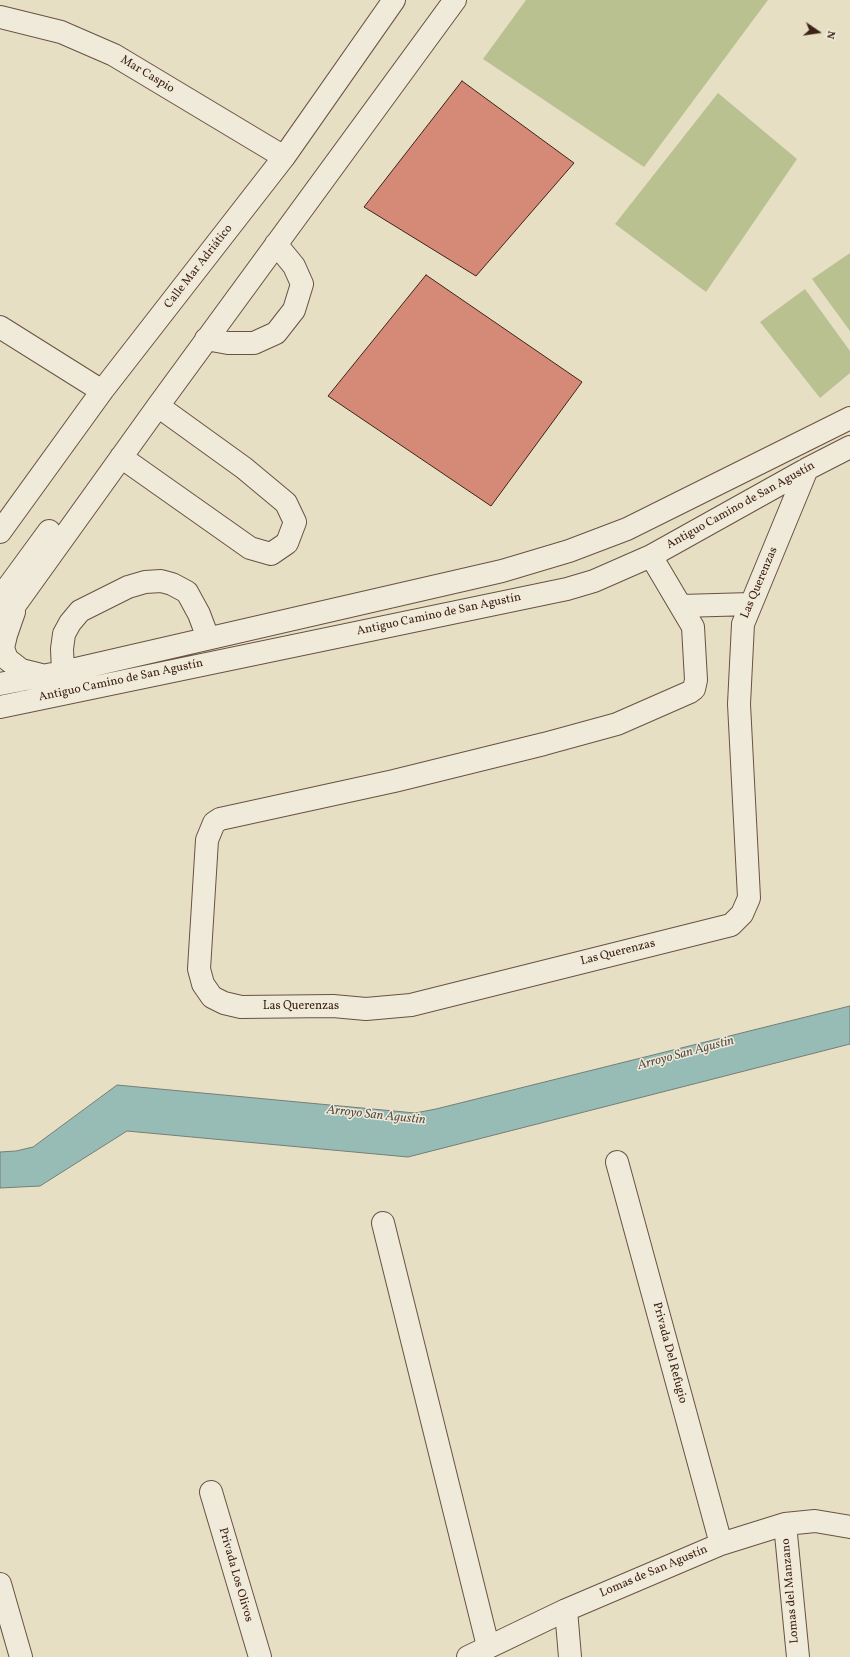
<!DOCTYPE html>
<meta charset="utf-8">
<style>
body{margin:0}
#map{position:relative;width:850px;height:1657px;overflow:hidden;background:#e7dfc4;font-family:Vollkorn,serif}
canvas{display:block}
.north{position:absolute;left:798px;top:12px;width:40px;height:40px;-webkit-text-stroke:3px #efead9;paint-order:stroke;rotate:103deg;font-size:11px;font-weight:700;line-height:16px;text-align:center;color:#402217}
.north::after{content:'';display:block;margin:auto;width:14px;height:18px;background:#402217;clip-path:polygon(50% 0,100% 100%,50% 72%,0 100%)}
</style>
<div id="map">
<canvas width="850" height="1657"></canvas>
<div class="north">N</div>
</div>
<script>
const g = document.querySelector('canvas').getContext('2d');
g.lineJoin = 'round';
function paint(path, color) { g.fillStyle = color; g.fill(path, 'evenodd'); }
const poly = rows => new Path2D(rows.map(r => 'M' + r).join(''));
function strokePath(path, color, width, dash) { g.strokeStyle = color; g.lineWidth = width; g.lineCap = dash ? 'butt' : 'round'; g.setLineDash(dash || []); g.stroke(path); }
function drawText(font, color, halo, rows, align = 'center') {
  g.font = font + ' Vollkorn,serif'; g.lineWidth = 3; g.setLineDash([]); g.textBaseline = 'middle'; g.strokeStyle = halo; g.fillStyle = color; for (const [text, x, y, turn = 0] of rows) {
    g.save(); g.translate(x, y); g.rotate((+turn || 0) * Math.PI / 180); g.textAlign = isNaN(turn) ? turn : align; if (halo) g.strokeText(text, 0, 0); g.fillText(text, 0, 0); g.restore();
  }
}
paint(poly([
 [526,0,768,0,644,167,483,59],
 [718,93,797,159,706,292,615,224],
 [850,253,850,331,812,279],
 [805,289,850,351,850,373,820,398,760,322]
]), '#bac191');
const water = poly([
 [850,1006,850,1044,408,1157,127,1131,40,1186,0,1188,0,1152,16,1151,33,1147,117,1085,415,1113,436,1109,850,1006]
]);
paint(water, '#97bcb6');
strokePath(water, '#747e76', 1);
const building = poly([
 [462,81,574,163,476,276,364,207,462,81],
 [426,275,582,382,491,506,328,396,426,275]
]);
paint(building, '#d58a78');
strokePath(building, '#402217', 1);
const minor = poly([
 [0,17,61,32,114,55,284,157],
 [0,327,102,391],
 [206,339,228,343,254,343,276,333,294,310,302,284,294,266,276,244],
 [121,457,250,548,271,554,287,543,295,522,286,503,244,468,158,406],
 [0,532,102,391,284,157,394,0],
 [651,556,693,627,696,680,694,689,690,692,617,724,544,744,394,781,220,819,214,823,207,840,199,969,203,984,212,997,224,1003,241,1007,333,1006,366,1009,411,1005,731,925,742,914,749,898,739,704,743,624,807,469],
 [0,598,49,531],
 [681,606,751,604],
 [14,612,6,635,3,648,7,659,21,670,41,675],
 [0,626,158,406,455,0],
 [63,672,62,649,64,634,70,623,80,611,128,587,145,582,161,581,172,584,187,592,199,614,208,638],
 [0,684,63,672,502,571,569,551,627,529,850,418],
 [0,707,567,589,594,581,651,556,807,469,850,447],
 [617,1162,721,1544],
 [383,1223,488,1646],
 [211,1492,260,1657],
 [785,1524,798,1657],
 [0,1584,21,1657],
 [566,1610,570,1657],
 [468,1657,566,1610,721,1544,785,1524,815,1521,850,1527]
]);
strokePath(minor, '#6a5142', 24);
strokePath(minor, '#efead9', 22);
drawText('12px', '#402217', '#efead9', [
 ["Mar Caspio",147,75,31],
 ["Calle Mar Adriático",199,267,-52],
 ["Antiguo Camino de San Agustín",741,506,-29],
 ["Las Querenzas",760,583,-67],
 ["Antiguo Camino de San Agustín",439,615,-12],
 ["Antiguo Camino de San Agustín",121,681,-12],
 ["Las Querenzas",618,953,-14],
 ["Las Querenzas",301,1007],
 ["Privada Del Refugio",669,1353,75],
 ["Lomas de San Agustín",654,1572,-23],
 ["Privada Los Olivos",235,1575,74],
 ["Lomas del Manzano",791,1591,-95]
]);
drawText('italic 13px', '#5a5047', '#efead9', [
 ["Arroyo San Agustin",686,1054,-15],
 ["Arroyo San Agustin",376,1116,6]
]);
</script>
